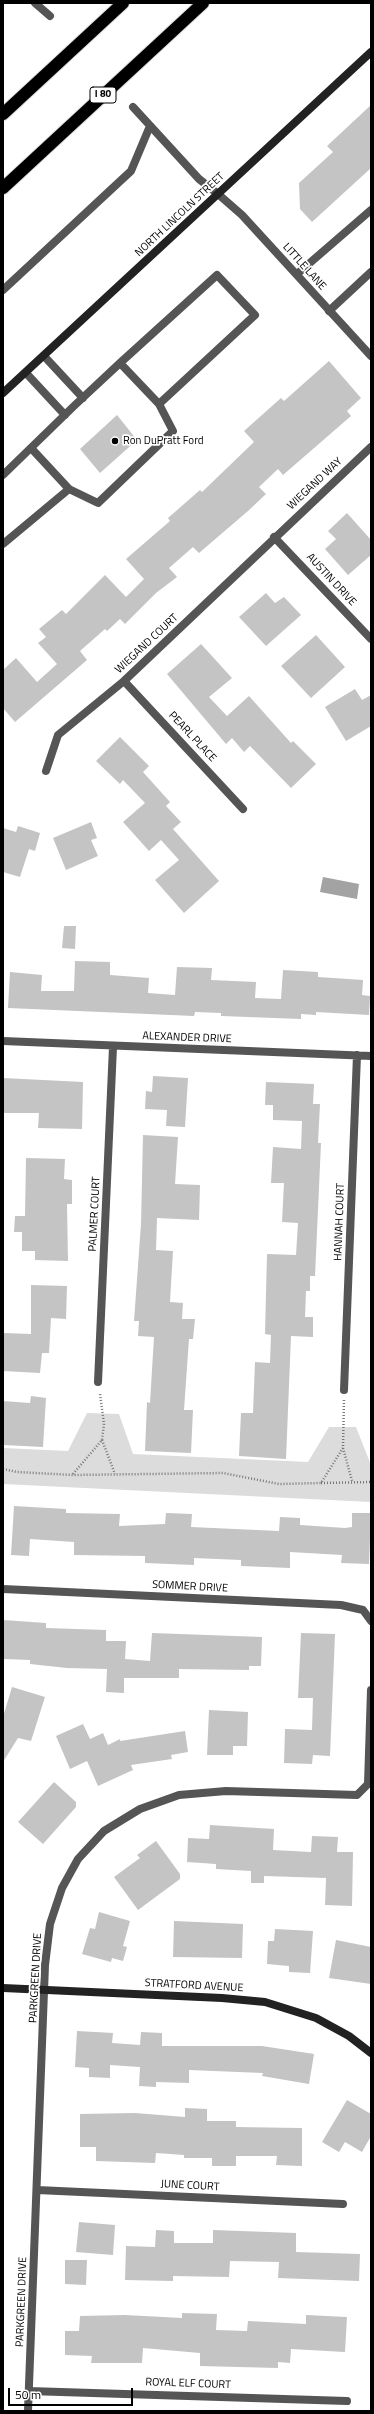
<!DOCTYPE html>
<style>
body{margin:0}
#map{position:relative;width:374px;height:2414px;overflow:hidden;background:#fff;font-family:"Titillium Web",sans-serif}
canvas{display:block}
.frame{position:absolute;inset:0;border:4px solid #000;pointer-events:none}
.scale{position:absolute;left:8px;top:2388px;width:125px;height:18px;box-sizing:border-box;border:2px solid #000;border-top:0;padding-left:5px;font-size:12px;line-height:14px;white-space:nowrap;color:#000;-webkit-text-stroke:3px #fff;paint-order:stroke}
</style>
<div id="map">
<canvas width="374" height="2414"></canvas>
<div class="frame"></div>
<div class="scale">50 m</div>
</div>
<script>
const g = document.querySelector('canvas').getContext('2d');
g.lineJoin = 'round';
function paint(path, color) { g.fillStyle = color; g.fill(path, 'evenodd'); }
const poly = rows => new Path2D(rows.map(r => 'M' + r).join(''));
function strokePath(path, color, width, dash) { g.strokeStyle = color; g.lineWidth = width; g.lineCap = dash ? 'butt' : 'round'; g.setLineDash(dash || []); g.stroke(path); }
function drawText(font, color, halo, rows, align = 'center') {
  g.font = font + ' "Titillium Web",sans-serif'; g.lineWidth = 3.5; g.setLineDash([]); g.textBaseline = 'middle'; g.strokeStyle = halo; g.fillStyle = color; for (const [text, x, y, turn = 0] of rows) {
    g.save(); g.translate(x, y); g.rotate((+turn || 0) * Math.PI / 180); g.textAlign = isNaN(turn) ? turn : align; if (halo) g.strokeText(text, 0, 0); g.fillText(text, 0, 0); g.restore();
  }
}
paint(poly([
 [87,1413,119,1414,133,1454,308,1462,329,1427,356,1427,371,1465,371,1502,3,1484,3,1448,68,1451]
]), '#dcdcdc');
paint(poly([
 [323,877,359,884,357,899,320,892]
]), '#a3a3a3');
paint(poly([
 [371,105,371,168,312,222,300,209,299,183,333,152,327,146],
 [329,361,361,398,347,411,351,416,283,475,278,469,259,487,266,494,248,511,199,553,193,547,169,568,177,577,156,593,125,624,120,619,107,631,105,629,80,651,87,660,15,722,3,708,3,670,16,658,37,682,57,664,38,643,46,637,39,629,62,610,66,614,105,575,126,597,144,579,126,559,170,521,168,518,200,490,202,492,254,442,244,431,281,398,284,401],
 [117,415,137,440,100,473,80,449],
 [347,513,371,540,371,555,348,575,325,549,336,539,328,531],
 [266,593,275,603,284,597,301,615,266,646,239,617],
 [316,635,345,667,311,698,281,666],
 [201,644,232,678,209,697,227,716,249,696,291,743,293,741,316,764,291,788,250,746,244,752,232,738,226,744,167,674],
 [355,689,362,700,371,695,371,726,346,741,325,707],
 [120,737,149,766,143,772,170,802,166,806,181,822,173,829,219,881,184,913,155,880,179,860,161,840,149,851,123,822,145,803,123,780,120,784,96,761],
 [91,822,97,838,91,840,98,856,66,870,53,838],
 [18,826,40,833,35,851,29,849,20,877,3,872,3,828,16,832],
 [64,926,76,926,75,949,62,948],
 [75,961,110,962,110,975,149,978,148,993,175,995,177,967,212,968,211,980,256,982,255,998,281,999,283,970,318,972,318,977,363,980,362,995,370,996,369,1015,316,1012,316,1015,301,1014,301,1019,221,1016,221,1013,195,1012,194,1016,8,1008,10,972,42,975,41,991,74,991],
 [153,1076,188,1078,185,1127,166,1126,167,1110,145,1109,146,1091,152,1092],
 [3,1078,83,1082,82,1129,38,1128,39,1113,3,1113],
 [266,1082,314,1084,313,1104,320,1104,318,1143,321,1143,315,1276,310,1276,310,1291,306,1291,305,1317,313,1317,313,1337,291,1336,286,1459,239,1456,241,1413,253,1413,255,1362,270,1363,271,1335,265,1334,267,1254,296,1255,298,1223,282,1222,284,1183,271,1183,273,1147,301,1149,302,1121,273,1120,273,1105,265,1105],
 [143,1135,178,1137,175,1184,200,1185,199,1220,157,1218,156,1250,173,1251,170,1302,183,1303,182,1319,195,1319,193,1339,189,1339,184,1410,193,1410,191,1453,145,1451,147,1402,150,1403,154,1337,138,1336,139,1321,134,1321,141,1224],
 [26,1158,65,1159,64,1179,72,1180,72,1204,67,1204,68,1261,35,1260,35,1251,22,1251,22,1232,14,1232,15,1216,25,1216],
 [31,1285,67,1286,66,1319,51,1318,49,1353,42,1353,40,1373,3,1371,4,1333,31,1334],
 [31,1396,46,1398,43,1447,3,1445,3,1401,30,1403],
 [14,1506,66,1509,66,1513,120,1514,119,1526,165,1524,166,1513,192,1514,191,1527,279,1531,280,1517,300,1518,300,1525,345,1528,352,1527,352,1513,371,1513,369,1564,341,1563,342,1555,290,1552,290,1568,241,1566,241,1560,194,1558,194,1565,145,1563,145,1556,74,1555,74,1542,30,1539,29,1556,11,1555],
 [3,1620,46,1623,46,1628,106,1630,106,1641,126,1641,125,1659,150,1661,152,1633,262,1637,261,1666,249,1666,249,1670,179,1669,179,1678,124,1678,124,1693,106,1692,107,1669,67,1668,30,1664,30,1660,3,1659],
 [301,1633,335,1634,330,1756,313,1755,312,1764,284,1763,285,1729,312,1730,313,1698,298,1698],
 [12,1687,45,1697,31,1741,18,1738,3,1762,3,1717],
 [209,1710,248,1712,247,1746,233,1746,233,1755,207,1755],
 [83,1724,90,1739,103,1733,108,1745,120,1739,120,1741,185,1731,188,1752,171,1755,172,1759,131,1765,133,1770,98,1786,87,1761,70,1769,56,1736],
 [54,1782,76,1802,76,1807,43,1844,18,1822],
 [210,1825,274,1829,273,1850,311,1852,312,1836,338,1837,337,1852,353,1852,352,1906,325,1905,326,1878,264,1876,264,1883,251,1883,251,1871,216,1869,216,1864,187,1862,188,1838,209,1839],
 [156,1841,180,1874,180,1879,138,1910,114,1877,140,1858,137,1855],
 [99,1912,130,1921,123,1946,127,1947,123,1961,112,1958,111,1962,82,1954,90,1928,95,1929],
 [174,1921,243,1924,242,1958,173,1957],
 [275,1929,313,1931,310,1973,289,1972,289,1966,267,1964,268,1941,274,1941],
 [336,1940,371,1947,371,1984,329,1978],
 [77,2031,113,2033,112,2043,140,2045,141,2032,162,2033,162,2046,262,2046,314,2054,309,2084,262,2076,263,2073,189,2070,189,2083,156,2082,156,2087,139,2086,140,2067,110,2065,110,2078,89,2077,89,2068,75,2067],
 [347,2100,371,2114,371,2136,362,2152,345,2142,339,2152,322,2142],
 [185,2108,207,2109,207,2121,236,2121,236,2127,302,2128,302,2166,276,2165,277,2156,236,2156,236,2166,212,2166,212,2158,184,2158,184,2155,156,2153,155,2163,96,2161,96,2147,80,2147,80,2114,135,2113,185,2117],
 [79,2222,115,2225,113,2255,76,2252],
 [156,2230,174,2231,174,2243,213,2243,213,2230,296,2233,296,2252,360,2254,359,2281,278,2278,279,2262,230,2261,229,2277,173,2276,173,2281,125,2280,126,2246,155,2247],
 [65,2260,87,2260,86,2285,65,2284],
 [182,2313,217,2314,216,2330,247,2331,248,2321,306,2324,306,2315,347,2317,345,2352,291,2349,290,2363,278,2362,278,2368,200,2366,200,2353,143,2348,142,2363,91,2363,92,2356,65,2355,65,2331,79,2331,80,2316,125,2315,182,2318]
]), '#c4c4c4');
const highway = poly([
 [3,114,123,3],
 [3,188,203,3]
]);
strokePath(highway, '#dbdbdb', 14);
strokePath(poly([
 [344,1400,343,1448,352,1481],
 [102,1440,115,1474],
 [3,1469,17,1472,73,1475,223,1473,279,1484,321,1483,343,1448],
 [73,1474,102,1440,104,1424,100,1394],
 [321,1483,371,1482]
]), '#777', 2.5, [1, 2]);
strokePath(poly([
 [35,3,50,16],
 [133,107,199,179,218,194],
 [297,274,371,210],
 [3,290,131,171,150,126],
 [329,311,371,272],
 [44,356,83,398],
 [26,373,65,415],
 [3,475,75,405,120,363,217,275,255,315,159,404,120,363],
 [69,489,98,503,173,431,159,404],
 [3,544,69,489,31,448]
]), '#555', 8);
strokePath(poly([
 [218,194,242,215,371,356],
 [274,537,371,639],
 [124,681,243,809],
 [46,771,58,735,124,681,371,447],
 [3,1041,371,1056],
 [98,1382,113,1047],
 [344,1390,357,1055],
 [3,1589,341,1605,363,1610,371,1621],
 [37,2190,343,2204],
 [29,2391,347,2401],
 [28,2411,45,1965,50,1924,62,1888,78,1859,104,1831,140,1809,179,1795,226,1791,357,1795,368,1784,371,1690]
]), '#555', 8);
strokePath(poly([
 [3,393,371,52],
 [3,1988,222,1998,265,2002,316,2018,349,2036,371,2053]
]), '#222', 8);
strokePath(highway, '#000', 12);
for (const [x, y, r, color] of [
 [115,441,4,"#000"]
]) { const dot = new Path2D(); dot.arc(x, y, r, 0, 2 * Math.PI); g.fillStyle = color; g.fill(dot); strokePath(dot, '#fff', 1.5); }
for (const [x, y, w] of [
 [103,95,26]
]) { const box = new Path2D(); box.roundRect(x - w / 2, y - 8, w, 16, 3); g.fillStyle = '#fff'; g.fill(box); strokePath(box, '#000', 1); }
drawText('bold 10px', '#000', null, [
 ["I 80",103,95]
]);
drawText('11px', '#000', '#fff', [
 ["NORTH LINCOLN STREET",180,215,-43],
 ["LITTLE LANE",304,267,48],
 ["WIEGAND WAY",315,484,-43],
 ["AUSTIN DRIVE",331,580,47],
 ["WIEGAND COURT",147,644,-43],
 ["PEARL PLACE",192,737,47],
 ["ALEXANDER DRIVE",187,1038,2],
 ["PALMER COURT",95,1214,-87],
 ["HANNAH COURT",340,1222,-88],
 ["SOMMER DRIVE",190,1587,3],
 ["PARKGREEN DRIVE",36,1978,-87],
 ["STRATFORD AVENUE",194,1986,3],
 ["JUNE COURT",190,2186,3],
 ["PARKGREEN DRIVE",22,2302,-88],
 ["ROYAL ELF COURT",188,2384,2]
]);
drawText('11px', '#000', '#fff', [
 ["Ron DuPratt Ford",123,441]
], 'left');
</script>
